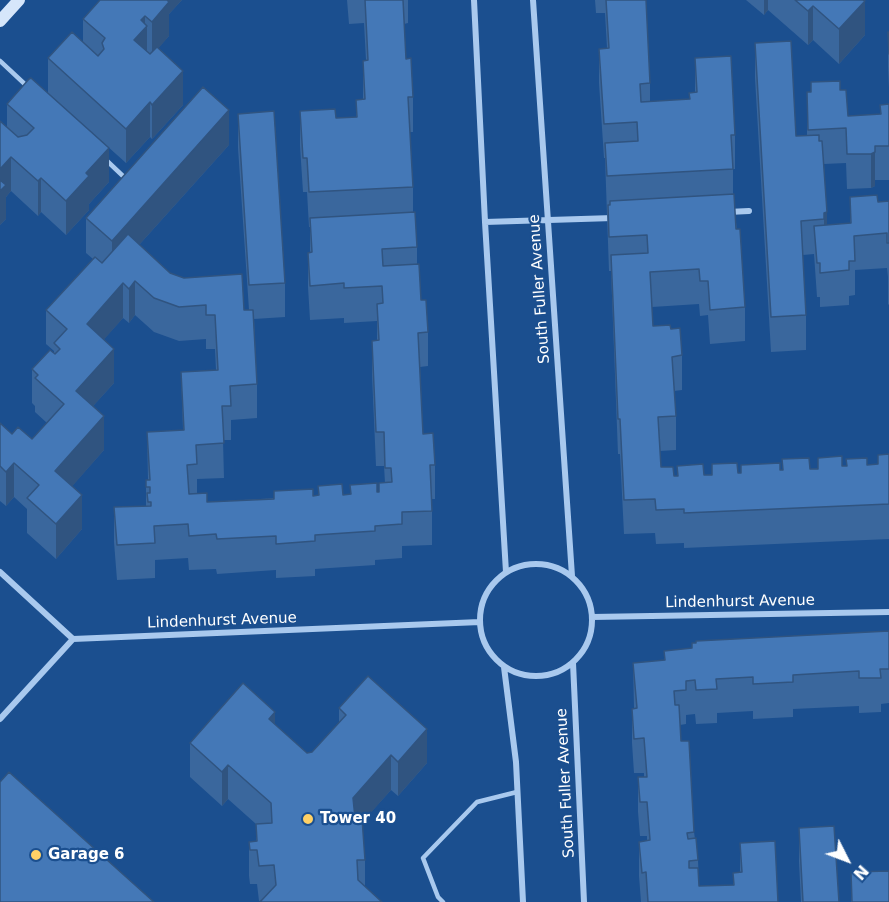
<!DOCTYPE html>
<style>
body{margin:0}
#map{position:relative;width:889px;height:902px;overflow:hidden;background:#1b4f8f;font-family:"DejaVu Sans",sans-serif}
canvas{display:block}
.north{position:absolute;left:817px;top:830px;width:60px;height:60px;-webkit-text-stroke:4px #1b4f8f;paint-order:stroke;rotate:132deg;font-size:16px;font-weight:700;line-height:24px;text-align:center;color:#fff}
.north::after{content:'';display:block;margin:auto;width:21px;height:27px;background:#fff;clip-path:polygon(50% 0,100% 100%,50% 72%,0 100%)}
</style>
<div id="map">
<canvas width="889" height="902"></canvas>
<div class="north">N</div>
</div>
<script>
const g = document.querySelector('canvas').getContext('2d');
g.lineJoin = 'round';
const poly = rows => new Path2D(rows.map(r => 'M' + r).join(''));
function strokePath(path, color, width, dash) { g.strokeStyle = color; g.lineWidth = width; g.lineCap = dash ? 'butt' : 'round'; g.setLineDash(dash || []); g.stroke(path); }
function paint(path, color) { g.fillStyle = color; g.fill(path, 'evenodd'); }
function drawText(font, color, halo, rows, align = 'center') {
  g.font = font + ' "DejaVu Sans",sans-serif'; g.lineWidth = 4.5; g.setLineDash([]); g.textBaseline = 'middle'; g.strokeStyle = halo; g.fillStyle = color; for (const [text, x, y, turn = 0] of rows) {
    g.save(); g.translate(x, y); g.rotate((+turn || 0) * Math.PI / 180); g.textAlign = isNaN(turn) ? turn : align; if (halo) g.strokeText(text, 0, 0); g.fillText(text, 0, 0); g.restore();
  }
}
strokePath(poly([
 [0,61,29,88],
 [105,159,124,177],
 [443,902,438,897,423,858,477,802,517,792]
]), '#a9c9ee', 4.5);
strokePath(poly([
 [474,0,485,222,506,572],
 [533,0,572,576],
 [728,212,749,211],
 [485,222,613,218],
 '480 620a56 56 0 1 1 112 0a56 56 0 1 1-112 0Z',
 [0,572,73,639],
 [592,617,889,612],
 [573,663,584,902],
 [504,667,516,762,523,902],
 [0,719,73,639,480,622]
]), '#a9c9ee', 6);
strokePath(poly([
 [0,21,19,0]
]), '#d6e6fa', 12);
paint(poly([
 [100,0,182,0,169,14,169,36,158,48,183,105,152,139,150,137,126,163,48,93,48,58,83,43,83,19],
 [347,0,408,0,408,23,404,24,406,59,413,97,413,132,410,132,413,187,413,212,417,247,417,264,421,300,428,332,428,366,420,367,423,434,435,465,435,499,432,499,432,545,402,546,402,558,375,560,375,565,315,569,315,576,276,578,276,570,217,574,216,569,189,570,188,558,155,560,155,578,117,580,114,542,114,507,146,506,146,480,148,480,147,432,183,430,181,372,216,370,215,349,206,349,206,339,179,341,154,332,135,315,129,323,123,318,104,339,114,383,93,406,104,450,72,486,82,529,56,559,27,533,27,509,14,497,6,506,0,501,0,423,12,434,32,439,47,423,35,412,35,406,32,403,32,369,54,354,54,351,46,344,46,310,93,259,86,253,86,218,229,145,139,245,170,273,244,310,249,310,238,148,238,114,285,283,285,317,254,319,257,384,257,418,231,420,231,440,223,440,224,478,197,479,197,493,207,502,313,496,318,496,318,486,343,495,350,494,350,485,377,492,379,492,379,483,385,483,384,466,376,466,372,375,372,341,377,340,377,321,344,323,344,318,310,320,308,287,308,253,310,253,310,227,309,227,307,192,303,192,300,146,300,111,336,118,356,117,356,100,363,99,363,61,366,60,364,23,349,24],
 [595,0,646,0,650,83,650,102,689,99,695,92,695,58,735,135,735,169,733,169,733,194,745,307,745,341,710,344,708,315,700,316,699,304,652,307,653,326,671,329,682,355,682,390,674,391,676,416,676,450,660,451,661,467,674,476,677,476,677,466,704,475,878,465,878,455,889,454,889,539,684,548,684,543,656,544,655,533,624,534,620,454,618,454,611,271,609,271,605,158,604,158,599,83,599,49,607,48,605,13,596,13],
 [746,0,863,0,865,35,839,64,813,40,808,45,768,10,764,15],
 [888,32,889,54,889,88,888,67],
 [755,43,796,136,807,135,807,92,840,90,848,116,880,114,880,105,889,104,889,180,875,180,875,186,871,188,847,189,846,163,824,164,827,225,850,223,850,197,878,202,889,201,889,305,888,304,888,277,887,268,855,270,855,295,849,296,849,305,820,307,820,297,817,297,814,254,803,255,806,315,806,350,771,352,755,78],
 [7,104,109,182,89,204,89,210,66,235,41,212,38,216,11,191,6,197,6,219,0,225,7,127],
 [889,631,889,703,881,704,881,712,859,713,859,706,793,709,793,717,753,719,753,711,717,713,717,723,696,724,695,714,686,715,686,724,680,725,681,741,698,860,699,886,733,885,733,873,740,872,740,843,778,902,641,902,639,876,639,842,647,841,647,836,640,836,638,812,638,777,644,777,644,773,634,773,632,743,632,709,634,708,633,663,664,660,664,651],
 [339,708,427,763,398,796,391,790,362,822,365,860,365,886,259,901,257,884,250,884,249,876,249,842,256,841,256,824,228,799,222,806,190,777,190,743,275,725,307,753,312,752,339,723],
 [799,828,839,902,801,902,799,862],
 [851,872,889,902,851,902]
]), '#3a679d');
paint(poly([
 [162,0,182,0,169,14,169,36,152,56,152,22],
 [764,0,768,0,768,10,764,15],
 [865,1,865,35,839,64,839,29],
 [813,6,813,40,808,45,808,11],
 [145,16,145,29,147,26,147,60,134,40,141,20],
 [183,71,183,105,152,139,152,105],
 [150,102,150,137,126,163,126,129],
 [229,110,229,145,112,275,112,241],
 [109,148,109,182,89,204,89,210,66,235,66,201,86,173],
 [875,152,875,186,871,188,871,154],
 [11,157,11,191,6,197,6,219,0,225,0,169],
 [41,178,41,212,38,216,38,181],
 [827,212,827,246,824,247,824,213],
 [135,281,135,315,129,323,129,289],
 [123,283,123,318,87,359,87,324],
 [114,349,114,383,76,425,76,391],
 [104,416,104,450,55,506,55,471],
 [14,463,14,497,6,506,6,472],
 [82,495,82,529,56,559,56,524],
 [275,712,275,746,269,719],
 [427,729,427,763,398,796,398,762],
 [391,755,391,790,353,833,353,798],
 [228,765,228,799,222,806,222,772]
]), '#305480');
const building = poly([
 [100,0,167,0,169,2,152,22,145,16,141,20,147,26,134,40,150,54,157,47,183,71,152,105,150,102,126,129,48,58,72,32,98,56,104,49,102,43,105,38,83,19,100,0],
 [365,0,403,0,406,59,411,58,413,97,408,97,413,187,309,192,307,158,303,158,300,111,335,109,336,118,357,117,356,100,365,99,363,61,368,60,365,0],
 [606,0,646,0,650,83,640,84,641,102,690,99,689,93,697,92,695,58,731,56,735,135,731,135,733,169,607,176,605,143,638,141,637,122,604,124,599,49,609,48,606,0],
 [795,0,863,0,865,1,839,29,813,6,808,11,795,0],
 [888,32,889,32,889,54,888,32],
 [791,41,796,136,819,135,819,141,822,141,827,212,824,213,824,219,801,221,806,315,771,317,755,43,791,41],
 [31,78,109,148,86,173,89,176,66,201,41,178,38,181,11,157,0,169,0,121,18,137,27,135,34,128,7,104,29,79,31,78],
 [840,81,840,90,846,90,848,116,881,114,880,105,889,104,889,146,875,146,875,152,871,154,847,154,846,128,808,130,807,92,811,92,811,82,840,81],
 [203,87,229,110,112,241,86,218,203,87],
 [274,111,285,283,249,285,238,114,274,111],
 [0,180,6,185,0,191,0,180],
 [734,194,736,229,740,229,745,307,710,310,708,281,700,281,699,269,650,272,653,326,670,325,671,329,680,328,682,355,672,357,676,416,658,417,661,467,673,467,674,476,678,476,677,466,703,464,704,475,712,475,712,464,737,463,738,473,741,473,741,465,780,463,780,470,783,470,782,459,809,458,810,469,818,469,818,458,842,456,842,466,847,466,846,459,867,458,867,465,878,464,878,455,889,454,889,504,684,513,684,509,656,510,655,499,624,500,620,419,618,419,611,255,648,253,647,235,609,237,608,205,610,205,610,201,734,194],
 [877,195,878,202,889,201,889,243,887,243,887,233,854,236,855,261,849,261,849,270,820,273,820,263,817,263,814,226,851,223,850,197,877,195],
 [415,212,417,247,382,249,383,266,419,264,421,300,426,300,428,332,418,333,423,434,433,433,435,465,430,465,432,511,402,512,402,524,375,526,375,531,315,535,315,541,276,544,276,536,217,539,216,534,189,536,188,524,154,526,155,543,117,545,114,507,151,506,151,502,148,502,147,493,150,493,150,487,146,487,146,480,150,480,147,432,184,430,181,372,218,370,215,315,206,315,206,305,179,307,154,298,135,281,129,289,123,283,87,324,114,349,76,391,104,416,55,471,82,495,56,524,27,498,39,485,14,463,6,472,0,466,0,423,12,434,18,427,32,439,64,404,35,378,38,375,32,369,50,350,55,354,60,349,54,343,67,329,46,310,95,257,102,263,128,234,170,273,184,278,242,274,244,310,253,310,257,384,230,386,231,406,222,406,224,443,196,445,197,464,187,465,189,494,207,493,207,502,274,499,274,491,313,489,313,496,319,495,318,486,342,484,343,495,351,494,350,485,377,483,377,492,379,492,379,483,392,482,391,468,385,468,384,432,376,432,372,341,379,340,377,304,383,303,382,286,344,288,344,283,310,286,308,253,312,252,310,218,415,212],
 [889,631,889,669,880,669,881,678,859,678,859,671,793,675,793,682,753,684,753,677,716,679,717,689,696,690,695,680,686,681,686,690,674,691,675,705,679,705,681,741,689,741,694,832,687,833,688,839,696,838,698,860,689,861,689,868,698,868,699,886,734,885,733,873,742,872,740,843,775,841,778,902,648,902,646,872,642,873,639,842,650,840,647,802,640,802,638,777,647,777,644,738,634,739,632,709,637,708,633,663,665,660,664,651,692,648,692,643,696,643,696,641,889,631],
 [368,676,427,729,398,762,391,755,353,798,355,818,362,818,365,860,357,860,358,880,382,902,260,902,276,885,274,865,259,866,257,850,250,850,249,842,257,841,256,824,272,823,271,803,228,765,222,772,190,743,243,683,275,712,269,719,307,753,312,752,346,715,339,708,368,676],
 [9,772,154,902,0,902,0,782,9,772],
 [834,826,839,902,803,902,799,828,834,826],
 [889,871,889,902,852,902,851,872,889,871]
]);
paint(building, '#4478b7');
strokePath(building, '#305480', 1.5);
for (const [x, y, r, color] of [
 [308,819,6,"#ffd166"],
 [36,855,6,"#ffd166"]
]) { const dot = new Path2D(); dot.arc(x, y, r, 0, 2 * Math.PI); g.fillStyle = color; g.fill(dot); strokePath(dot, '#1b4f8f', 2); }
drawText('15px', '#fff', '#1b4f8f', [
 ["South Fuller Avenue",540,289,-94],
 ["Lindenhurst Avenue",740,602,-1],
 ["Lindenhurst Avenue",222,621,-2],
 ["South Fuller Avenue",566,783,-93]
]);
drawText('bold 15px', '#fff', '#1b4f8f', [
 ["Tower 40",320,819],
 ["Garage 6",48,855]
], 'left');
</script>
